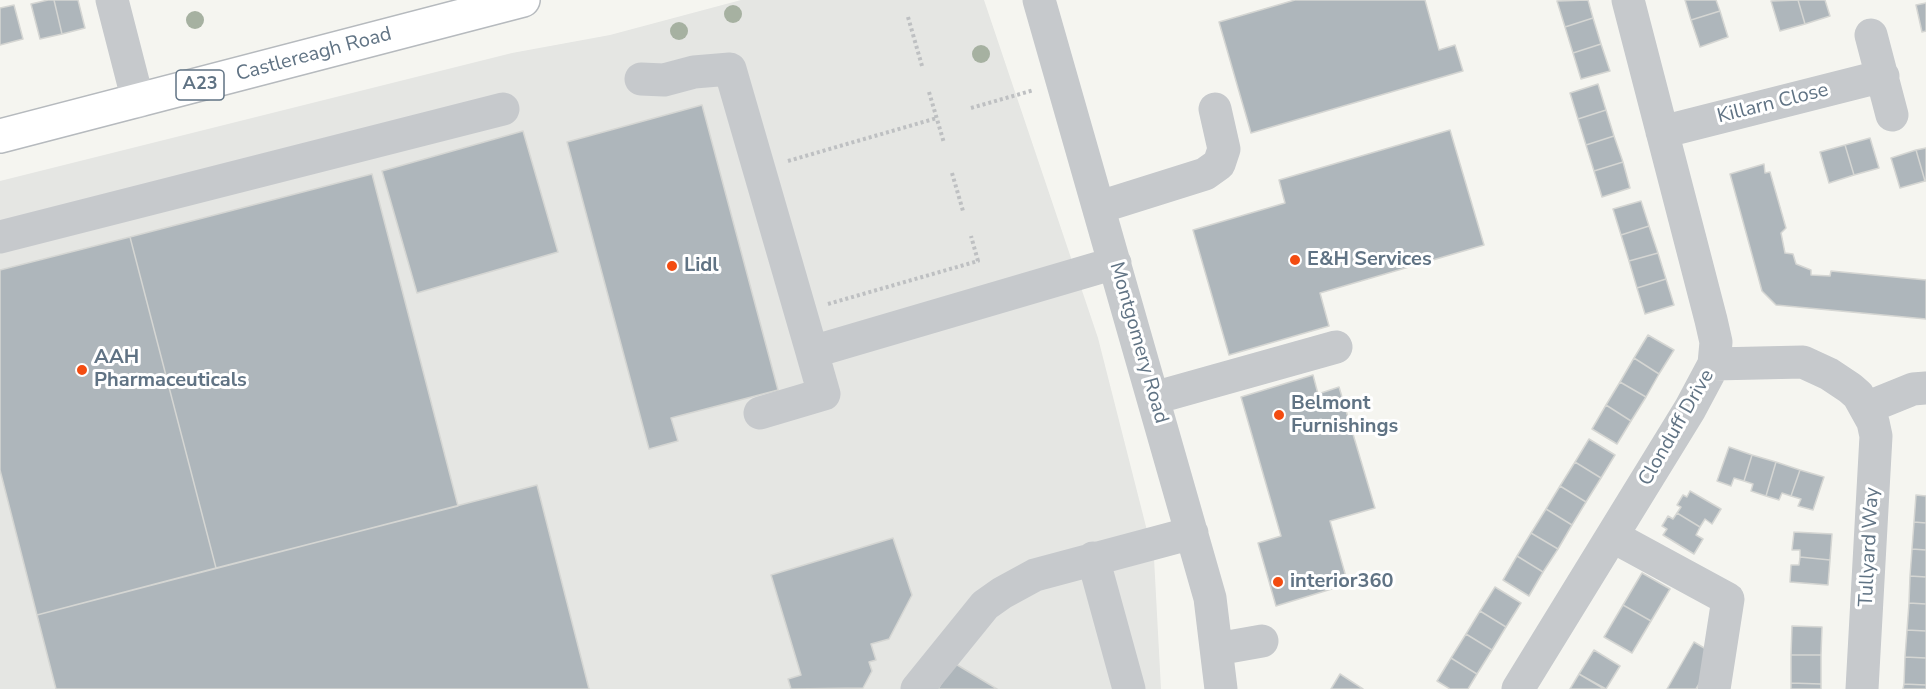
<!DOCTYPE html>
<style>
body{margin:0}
canvas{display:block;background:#f5f5f0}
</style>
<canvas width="1926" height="689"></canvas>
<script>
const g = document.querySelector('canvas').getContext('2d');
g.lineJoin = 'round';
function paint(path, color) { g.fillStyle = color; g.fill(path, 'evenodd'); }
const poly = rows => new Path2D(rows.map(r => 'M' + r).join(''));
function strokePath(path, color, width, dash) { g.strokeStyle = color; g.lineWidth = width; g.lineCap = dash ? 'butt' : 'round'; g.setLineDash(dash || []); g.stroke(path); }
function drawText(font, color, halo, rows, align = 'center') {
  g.font = font + ' "Nunito Sans",sans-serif'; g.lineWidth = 6; g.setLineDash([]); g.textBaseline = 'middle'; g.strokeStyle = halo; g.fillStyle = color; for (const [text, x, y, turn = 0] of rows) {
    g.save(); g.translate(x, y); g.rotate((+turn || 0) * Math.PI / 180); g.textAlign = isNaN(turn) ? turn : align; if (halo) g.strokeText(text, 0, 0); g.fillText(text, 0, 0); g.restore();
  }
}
paint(poly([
 [741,0,984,0,1098,338,1154,558,1161,689,0,689,0,181,512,53,610,35]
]), '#e5e6e3');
const building = poly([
 [48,0,54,0,62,34,40,39,31,4,48,0],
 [54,0,78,0,85,28,62,34,54,0],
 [1295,0,1425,0,1439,50,1455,45,1463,71,1251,133,1219,22,1295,0],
 [1588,0,1593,18,1565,27,1557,1,1588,0],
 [1685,0,1716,0,1720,11,1691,20,1685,0],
 [1798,0,1825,0,1830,16,1805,24,1798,0],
 [1798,0,1805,24,1780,31,1771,1,1798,0],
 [1926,3,1926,31,1922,32,1916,5,1926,3],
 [14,5,23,39,0,45,0,8,14,5],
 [1720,11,1728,37,1700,47,1691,20,1720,11],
 [1593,18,1601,44,1573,53,1565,27,1593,18],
 [1601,44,1610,71,1581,79,1573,53,1601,44],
 [1598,84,1606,110,1578,119,1570,93,1598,84],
 [702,105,778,390,671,418,678,441,649,449,567,142,702,105],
 [1606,110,1614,136,1586,145,1578,119,1606,110],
 [1450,130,1484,245,1320,293,1329,326,1229,355,1193,230,1285,203,1279,180,1450,130],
 [523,131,558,252,417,293,382,171,523,131],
 [1614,136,1623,162,1594,171,1586,145,1614,136],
 [1870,138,1879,168,1854,175,1845,145,1870,138],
 [1845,145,1854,175,1829,183,1820,152,1845,145],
 [1926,148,1926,181,1925,181,1916,150,1926,148],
 [1916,150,1925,181,1900,188,1891,158,1916,150],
 [1623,162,1630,188,1602,197,1594,171,1623,162],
 [1764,164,1765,173,1770,172,1786,228,1781,233,1785,253,1793,254,1796,264,1811,270,1811,275,1830,276,1831,271,1926,280,1926,319,1776,305,1762,291,1730,174,1764,164],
 [372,174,458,506,216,568,130,237,372,174],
 [1641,201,1649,226,1621,235,1613,209,1641,201],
 [1649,226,1658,253,1629,261,1621,235,1649,226],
 [130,237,216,568,37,615,0,470,0,270,130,237],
 [1658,253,1666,279,1637,288,1629,261,1658,253],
 [1666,279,1674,305,1645,314,1637,288,1666,279],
 [1648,335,1674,350,1659,374,1634,358,1648,335],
 [1634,358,1659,374,1646,397,1620,382,1634,358],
 [1313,375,1318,394,1339,387,1375,508,1330,521,1348,584,1276,606,1258,543,1281,536,1241,397,1313,375],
 [1620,382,1646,397,1631,421,1606,405,1620,382],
 [1606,405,1631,421,1617,444,1592,429,1606,405],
 [1589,439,1615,455,1601,478,1575,462,1589,439],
 [1729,447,1752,455,1744,481,1734,478,1731,486,1717,481,1729,447],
 [1752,455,1776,462,1766,496,1751,491,1753,484,1744,481,1752,455],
 [1575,462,1601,478,1586,502,1560,486,1575,462],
 [1776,462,1800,470,1791,496,1782,493,1779,500,1766,496,1776,462],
 [1800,470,1824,477,1813,510,1798,506,1801,499,1791,496,1800,470],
 [537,485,589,689,56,689,37,615,537,485],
 [1560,486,1586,502,1572,525,1546,509,1560,486],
 [1690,491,1721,509,1712,524,1705,519,1700,527,1677,513,1681,507,1677,505,1683,495,1687,497,1690,491],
 [1916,495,1926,496,1926,523,1914,522,1916,495],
 [1546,509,1572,525,1558,549,1531,533,1546,509],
 [1677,513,1700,527,1696,535,1703,539,1694,554,1663,535,1667,529,1662,526,1668,516,1673,519,1677,513],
 [1914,522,1926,523,1926,550,1912,549,1914,522],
 [1794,532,1832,534,1830,560,1800,557,1800,550,1792,550,1794,532],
 [1531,533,1558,549,1543,572,1517,556,1531,533],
 [893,538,912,595,889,639,871,644,876,660,869,662,872,671,863,688,791,689,788,679,801,675,771,575,893,538],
 [1912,549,1926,550,1926,577,1910,576,1912,549],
 [1517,556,1543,572,1529,596,1503,580,1517,556],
 [1800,557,1830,560,1828,585,1790,582,1791,565,1799,565,1800,557],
 [1642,573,1670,589,1651,621,1623,605,1642,573],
 [1910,576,1926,577,1926,604,1909,603,1910,576],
 [1495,587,1521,603,1506,627,1480,611,1495,587],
 [1909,603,1926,604,1926,631,1907,630,1909,603],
 [1623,605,1651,621,1632,653,1604,637,1623,605],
 [1480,611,1506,627,1492,650,1466,634,1480,611],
 [1792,626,1822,627,1821,655,1791,655,1792,626],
 [1907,630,1926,631,1926,658,1905,657,1907,630],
 [1466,634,1492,650,1477,674,1451,658,1466,634],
 [1694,642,1716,655,1696,689,1667,689,1694,642],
 [1594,650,1620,666,1606,689,1579,674,1594,650],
 [1791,655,1821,655,1821,684,1791,683,1791,655],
 [1905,657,1926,658,1926,685,1904,684,1905,657],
 [1451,658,1477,674,1468,689,1450,689,1437,681,1451,658],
 [954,663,997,689,938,689,954,663],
 [1340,674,1363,689,1331,689,1340,674],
 [1579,674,1604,689,1570,689,1579,674],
 [1791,683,1821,684,1821,689,1791,689,1791,683],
 [1904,684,1926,685,1926,689,1903,689,1904,684]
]);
paint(building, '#aeb6bb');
strokePath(building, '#d5d6d3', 1.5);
const major = poly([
 [0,136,523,0]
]);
strokePath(major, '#b6babe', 36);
strokePath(poly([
 [908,17,922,66],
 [929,92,944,143],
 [971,108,1034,90],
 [788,161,937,118],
 [952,173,963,211],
 [828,304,978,261,971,236]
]), '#bec0c2', 4, [3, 3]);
strokePath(poly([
 [112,0,138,101],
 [1039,0,1210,598,1221,689],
 [1871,35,1892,115],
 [641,79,664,80,694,72,730,69,812,352,1115,263],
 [1662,132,1883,76],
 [1100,207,1205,174,1219,164,1224,149,1215,109],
 [0,237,503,109],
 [1714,364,1803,362,1829,374,1850,388,1858,395,1873,422,1876,436,1862,689],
 [1154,398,1336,347],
 [1866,408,1913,389,1926,388],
 [760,413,824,394,812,352],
 [1612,536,1728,599,1714,689],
 [1093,558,1129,689],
 [1217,649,1262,641],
 [917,689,985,605,1002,593,1035,575,1192,533],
 [1518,689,1690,409,1714,364,1716,342,1711,320,1628,0]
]), '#c6c9cc', 33);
strokePath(major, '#fff', 33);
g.fillStyle = '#a6b1a1';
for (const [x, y] of [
 [733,14],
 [195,20],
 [679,31],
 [981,54]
]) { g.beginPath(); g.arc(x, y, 9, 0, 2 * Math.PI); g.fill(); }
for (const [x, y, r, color] of [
 [1295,260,6,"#f34c11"],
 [672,266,6,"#f34c11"],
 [82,370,6,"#f34c11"],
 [1279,415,6,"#f34c11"],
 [1278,582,6,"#f34c11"]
]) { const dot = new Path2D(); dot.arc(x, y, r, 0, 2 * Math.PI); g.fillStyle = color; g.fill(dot); strokePath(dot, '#fff', 2); }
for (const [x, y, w] of [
 [200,85,48]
]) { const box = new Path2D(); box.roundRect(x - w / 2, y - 15, w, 30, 4.5); g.fillStyle = '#fff'; g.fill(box); strokePath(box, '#607384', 1.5); }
drawText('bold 18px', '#607384', null, [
 ["A23",200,85]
]);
drawText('20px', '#607384', '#fff', [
 ["Castlereagh Road",314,55,-15],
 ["Killarn Close",1773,104,-14],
 ["Montgomery Road",1138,343,74],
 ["Clonduff Drive",1677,428,-60],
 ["Tullyard Way",1870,547,-87]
]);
drawText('bold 20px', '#607384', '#fff', [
 ["E&H Services",1307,260],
 ["Lidl",684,266],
 ["AAH",94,358],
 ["Pharmaceuticals",94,381],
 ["Belmont",1291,404],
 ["Furnishings",1291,427],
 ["interior360",1290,582]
], 'left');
</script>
